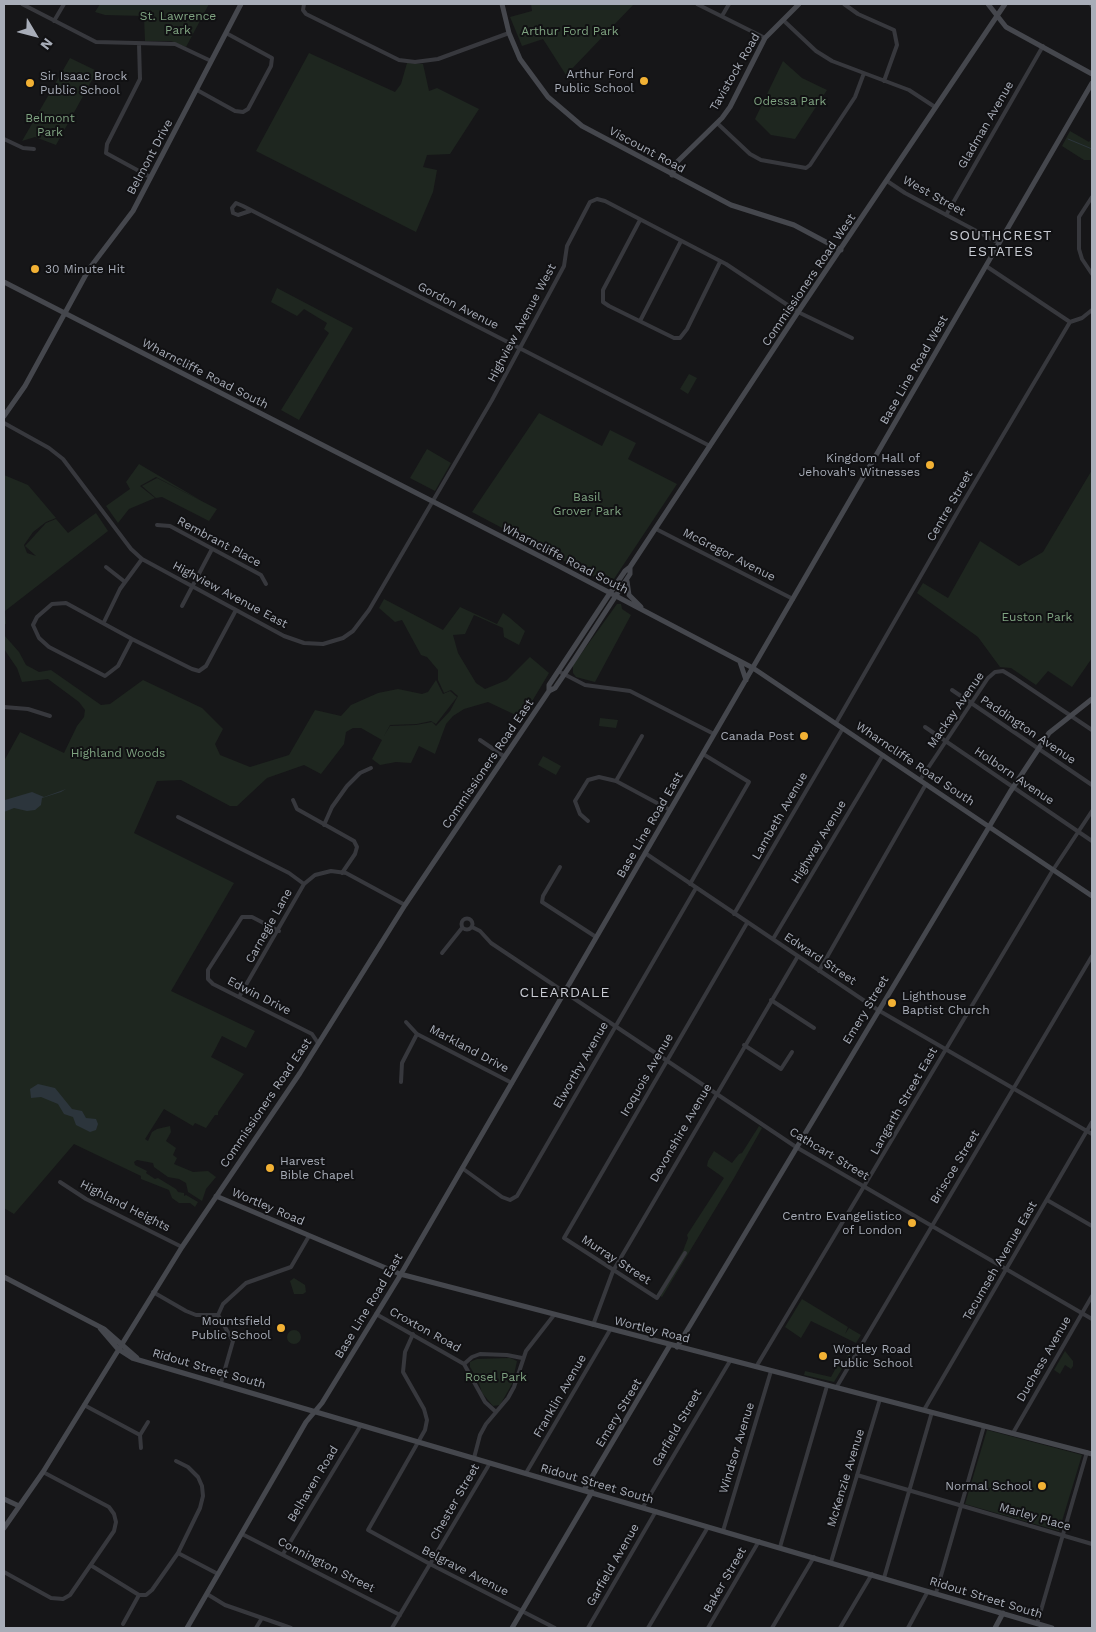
<!DOCTYPE html>
<style>
body{margin:0}
#map{position:relative;width:1096px;height:1632px;overflow:hidden;background:#161618;font-family:"Work Sans",sans-serif}
canvas{display:block}
.frame{position:absolute;inset:0;border:5px solid #a8adb8;pointer-events:none}
.north{position:absolute;left:10px;top:10px;width:50px;height:50px;-webkit-text-stroke:4px #111113;paint-order:stroke;rotate:127deg;font-size:14px;font-weight:700;line-height:20px;text-align:center;color:#a8adb8}
.north::after{content:'';display:block;margin:auto;width:18px;height:22px;background:#a8adb8;clip-path:polygon(50% 0,100% 100%,50% 72%,0 100%)}
</style>
<div id="map">
<canvas width="1096" height="1632"></canvas>
<div class="frame"></div>
<div class="north">N</div>
</div>
<script>
const g = document.querySelector('canvas').getContext('2d');
g.lineJoin = 'round';
function paint(path, color) { g.fillStyle = color; g.fill(path, 'evenodd'); }
const poly = rows => new Path2D(rows.map(r => 'M' + r).join(''));
function strokePath(path, color, width, dash) { g.strokeStyle = color; g.lineWidth = width; g.lineCap = dash ? 'butt' : 'round'; g.setLineDash(dash || []); g.stroke(path); }
function drawText(font, color, halo, rows, align = 'center') {
  g.font = font + ' "Work Sans",sans-serif'; g.lineWidth = 4; g.setLineDash([]); g.textBaseline = 'middle'; g.strokeStyle = halo; g.fillStyle = color; for (const [text, x, y, turn = 0] of rows) {
    g.save(); g.translate(x, y); g.rotate((+turn || 0) * Math.PI / 180); g.textAlign = isNaN(turn) ? turn : align; if (halo) g.strokeText(text, 0, 0); g.fillText(text, 0, 0); g.restore();
  }
}
paint(poly([
 [100,4,209,4,186,47,171,41,145,41,144,16,105,15,95,12],
 [531,4,634,4,566,75,543,39,522,46,510,17,532,11],
 [309,53,395,92,401,84,407,63,423,64,429,91,437,88,479,109,450,154,427,155,423,167,437,170,433,192,416,232,256,151],
 [70,58,97,71,56,145,35,137,22,141],
 [783,61,802,78,827,90,795,139,771,135,755,119],
 [1070,131,1089,142,1092,138,1092,160,1084,160,1062,146],
 [277,288,353,328,299,420,281,410,329,333,324,329,327,323,304,309,297,316,271,302],
 [689,374,697,378,688,394,680,389],
 [539,413,602,446,610,430,636,443,628,459,677,484,612,582,606,583,472,512],
 [427,449,451,463,435,491,410,478],
 [139,464,200,500,156,477,140,486,155,498,129,509,118,523,106,506,130,489,126,482],
 [1092,470,1092,658,1072,687,1048,671,1036,685,1011,668,1000,667,978,637,917,593,923,583,948,598,980,541,1019,566,1043,552],
 [4,475,28,485,56,518,46,522,33,532,24,545,27,553,36,556,25,546,46,523,56,519,68,533,96,513,108,531,5,611,6,624,4,624],
 [157,478,217,509,209,521,162,497,156,498,142,486],
 [384,599,443,630,460,607,497,624,503,613,510,618,525,631,519,645,504,637,503,628,474,615,465,634,453,635,458,653,476,683,485,689,507,680,530,657,549,673,522,718,488,702,464,709,453,716,446,724,435,754,419,746,411,763,396,762,380,765,372,759,382,740,361,728,353,728,346,732,344,744,321,774,304,765,267,778,237,806,230,806,181,780,157,781,134,833,234,883,171,991,255,1031,246,1048,222,1036,211,1057,244,1074,218,1112,218,1115,215,1115,206,1128,195,1123,193,1126,164,1109,145,1139,148,1141,152,1132,157,1129,170,1126,171,1132,166,1141,176,1148,173,1155,177,1158,174,1164,193,1172,208,1171,216,1177,206,1189,202,1201,188,1192,186,1183,179,1179,168,1177,154,1167,153,1163,137,1160,134,1162,135,1165,147,1171,146,1173,155,1179,158,1178,176,1189,178,1192,184,1193,184,1196,186,1195,198,1202,195,1207,190,1203,179,1203,172,1198,169,1190,141,1179,141,1176,74,1144,14,1214,4,1208,4,761,20,732,64,753,77,726,84,717,85,710,79,702,48,679,22,682,17,668,4,649,4,635,19,652,26,665,39,672,51,670,101,705,110,704,143,680,202,708,223,729,215,744,220,755,250,767,289,755,315,710,341,716,351,705,378,693,398,689,422,694,428,692,436,680,443,694,450,691,457,697,436,724,431,721,417,724,390,725,384,736,390,726,416,725,432,722,436,726,450,711,458,696,451,690,444,693,438,680,438,670,427,657,421,655,402,620,395,622,379,608],
 [617,604,621,604,622,609,631,615,595,682,576,677,573,673,573,665],
 [600,718,618,720,616,728,599,726],
 [543,756,561,766,556,775,538,765],
 [759,1126,762,1128,734,1178,662,1297,657,1294,683,1251,688,1238,687,1235,724,1178,707,1166,708,1161,714,1151,732,1163,739,1154,742,1153],
 [294,1278,305,1285,306,1292,303,1294,294,1294,290,1281],
 [802,1299,848,1327,845,1334,849,1328,861,1335,856,1343,811,1321,801,1338,785,1327],
 '287 1337a7 7 0 1 1 14 0a7 7 0 1 1-14 0Z',
 [852,1348,854,1349,834,1382,804,1375,805,1371,831,1377,837,1366,841,1367],
 [1065,1351,1073,1361,1073,1366,1071,1369,1065,1365,1060,1374,1054,1370],
 [510,1358,517,1361,512,1384,500,1405,493,1406,482,1393,478,1380,470,1367,470,1362,477,1359],
 [987,1430,1082,1455,1059,1531,965,1504]
]), '#1e261f');
paint(poly([
 [66,789,61,792,42,798,41,805,35,810,27,811,14,808,4,812,5,800,32,792,44,797],
 [38,1084,55,1088,72,1109,82,1111,86,1118,96,1119,98,1124,96,1130,90,1132,76,1125,73,1117,64,1114,58,1104,41,1097,31,1098,30,1089]
]), '#2c353c');
strokePath(poly([
 [1068,139,1092,149]
]), '#2c353c', 1);
strokePath(poly([
 [22,4,96,42,175,44,211,61],
 [304,4,303,10,306,14,399,60,415,62,438,59,509,33],
 [697,4,765,38],
 [844,4,858,14,894,30,897,45,884,81],
 [1091,4,1092,6],
 [722,16,729,4],
 [783,20,816,51,832,61,909,90,935,107],
 [54,21,64,4],
 [139,44,140,79,107,144,106,153,150,177],
 [197,90,235,111,243,112,248,109,271,66,272,58,226,33],
 [717,123,750,154,761,160,806,168,810,165,855,97,864,73],
 [4,139,23,148,34,149],
 [887,181,905,193,999,243],
 [1092,197,1079,217,1079,249,1082,259,1092,274],
 [250,211,238,215,233,213,232,208,236,203,243,206,710,446],
 [946,215,1043,46],
 [640,220,603,290,603,302,609,306,674,338,680,338,687,329,720,262],
 [986,266,1070,322],
 [640,321,681,241],
 [4,423,49,448,63,459,131,549,142,559,284,636,304,643,323,644,343,638,353,631,369,610,492,400,564,266,567,246,590,202,597,199,605,201,726,264,798,312,852,338],
 [157,525,170,526,261,575,266,584],
 [656,529,793,599],
 [106,567,125,582],
 [182,606,212,549],
 [104,622,120,589,142,559],
 [132,639,118,666,105,676,49,647,39,638,33,625,37,617,52,604,66,603,132,639,192,669,199,671,206,666,236,610],
 [558,671,585,685,630,691,714,734],
 [952,690,1092,785],
 [4,707,28,709,50,716],
 [836,723,961,506,1070,322,1082,318,1092,310],
 [925,727,1092,841],
 [480,740,505,757],
 [920,780,988,678,995,672,1003,671,1013,677,1092,730],
 [616,781,642,736],
 [293,800,297,809,354,841,357,847,355,854,342,873],
 [178,817,289,873,304,884],
 [588,821,580,814,575,801,588,780,599,777,616,781,670,810],
 [324,825,332,807,347,786,360,773,371,768],
 [645,853,878,1010,1092,1134],
 [560,867,543,896,542,902,596,937],
 [690,884,749,782,703,754],
 [734,914,843,728],
 '461.5 924a5.5 5.5 0 1 1 11 0a5.5 5.5 0 1 1-11 0Z',
 [472,927,480,931,491,943,796,1147,1092,1319],
 [279,931,252,917,242,917,208,970,208,979,213,984,312,1034,318,1043],
 [773,939,883,755],
 [442,953,462,928],
 [819,971,926,784],
 [239,997,304,884,315,875,331,871,346,873,405,905],
 [771,1000,814,1028],
 [406,1022,417,1034,512,1083],
 [744,1045,781,1069,792,1052],
 [401,1082,402,1063,417,1034],
 [462,1168,502,1197,510,1200,517,1196,696,888],
 [60,1182,86,1199,182,1247],
 [1047,1200,1092,1226],
 [685,1253,657,1298,564,1238,747,923],
 [153,1292,186,1311,196,1315,218,1315],
 [376,1314,464,1364,485,1402,496,1412],
 [218,1315,223,1304,246,1283,291,1267,309,1236],
 [218,1315,233,1341,221,1383],
 [593,1325,613,1271,798,956],
 [413,1334,405,1352,403,1372,424,1409,427,1420,425,1430,368,1530,430,1564,555,1628],
 [464,1364,472,1357,480,1354,507,1355,522,1358],
 [756,1367,1053,870,1092,811],
 [836,1388,1092,956],
 [84,1405,140,1435],
 [924,1410,1092,1122],
 [1013,1433,1092,1296],
 [141,1448,140,1435,148,1422],
 [474,1458,480,1435,486,1424,508,1398,514,1387,526,1351,554,1315],
 [526,1473,610,1330],
 [857,1475,1092,1544],
 [643,1507,730,1361],
 [723,1531,771,1371],
 [242,1534,400,1615],
 [780,1547,827,1386],
 [178,1553,218,1574],
 [283,1554,361,1425],
 [831,1562,880,1399],
 [92,1566,139,1595,146,1595,152,1590,178,1553,200,1508,203,1496,202,1486,198,1477,188,1467,176,1461],
 [4,1572,51,1598,63,1599,70,1595,114,1531,116,1522,114,1514,109,1507,43,1472],
 [884,1578,932,1412],
 [936,1593,984,1426],
 [207,1594,225,1605,291,1628],
 [123,1624,139,1595],
 [1037,1624,1087,1452],
 [256,1628,262,1618],
 [392,1628,490,1463],
 [588,1628,656,1511],
 [648,1628,708,1527],
 [708,1628,759,1541],
 [772,1628,814,1557],
 [840,1628,872,1574],
 [908,1628,928,1591]
]), '#37383d', 4);
strokePath(poly([
 [502,4,509,33,520,59,548,97,582,126,731,205,794,225,841,250],
 [988,4,1006,27,1092,74],
 [672,175,677,162,722,118,730,107,765,38,799,4],
 [4,282,555,564,753,668,1092,896],
 [4,416,25,386,89,269,133,211,241,4],
 [627,581,629,595,641,607],
 [740,662,746,680],
 [549,691,555,688,574,660,630,574,630,567],
 [216,1196,400,1274,1092,1454],
 [4,1277,104,1329,137,1358],
 [100,1328,118,1349,132,1358,1052,1628],
 [677,1347,1010,792,1049,733,1092,699],
 [584,1490,670,1345],
 [4,1499,19,1506],
 [4,1528,43,1472,182,1247,300,1073,405,905,549,691,549,685,610,593,625,571,630,567,798,312,1005,4],
 [187,1628,306,1422,322,1403,398,1279,1092,83],
 [512,1628,592,1492],
 [995,1628,1003,1613]
]), '#45474d', 5);
for (const [x, y, r, color] of [
 [644,81,5,"#f2b134"],
 [30,83,5,"#f2b134"],
 [35,269,5,"#f2b134"],
 [930,465,5,"#f2b134"],
 [804,736,5,"#f2b134"],
 [892,1003,5,"#f2b134"],
 [270,1168,5,"#f2b134"],
 [912,1223,5,"#f2b134"],
 [281,1328,5,"#f2b134"],
 [823,1356,5,"#f2b134"],
 [1042,1486,5,"#f2b134"]
]) { const dot = new Path2D(); dot.arc(x, y, r, 0, 2 * Math.PI); g.fillStyle = color; g.fill(dot); strokePath(dot, '#111113', 2); }
drawText('12px', '#7fa381', '#111113', [
 ["St. Lawrence",178,16],
 ["Park",178,30],
 ["Arthur Ford Park",570,31],
 ["Odessa Park",790,101],
 ["Belmont",50,118],
 ["Park",50,132],
 ["Basil",587,497],
 ["Grover Park",587,511],
 ["Euston Park",1037,617],
 ["Highland Woods",118,753],
 ["Rosel Park",496,1377]
]);
drawText('12px', '#a8adb8', '#111113', [
 ["Tavistock Road",735,72,-60],
 ["Gladman Avenue",986,125,-60],
 ["Viscount Road",647,150,28],
 ["Belmont Drive",150,157,-62],
 ["West Street",934,196,29],
 ["Commissioners Road West",809,280,-56],
 ["Gordon Avenue",458,306,27],
 ["Highview Avenue West",522,323,-62],
 ["Base Line Road West",914,370,-60],
 ["Wharncliffe Road South",205,374,27],
 ["Centre Street",950,506,-60],
 ["Rembrant Place",219,542,28],
 ["McGregor Avenue",729,555,27],
 ["Wharncliffe Road South",565,559,27],
 ["Highview Avenue East",230,595,28],
 ["Mackay Avenue",956,710,-55],
 ["Paddington Avenue",1028,730,34],
 ["Commissioners Road East",488,764,-56],
 ["Wharncliffe Road South",915,764,34],
 ["Holborn Avenue",1014,776,34],
 ["Lambeth Avenue",780,816,-60],
 ["Base Line Road East",650,825,-60],
 ["Highway Avenue",819,842,-59],
 ["Carnegie Lane",269,926,-61],
 ["Edward Street",820,959,34],
 ["Edwin Drive",259,996,27],
 ["Emery Street",866,1010,-59],
 ["Markland Drive",469,1049,28],
 ["Elworthy Avenue",581,1065,-60],
 ["Iroquois Avenue",647,1075,-60],
 ["Langarth Street East",904,1101,-60],
 ["Commissioners Road East",266,1103,-56],
 ["Devonshire Avenue",681,1133,-60],
 ["Cathcart Street",829,1154,31],
 ["Briscoe Street",955,1167,-59],
 ["Highland Heights",125,1206,27],
 ["Wortley Road",268,1207,23],
 ["Murray Street",616,1260,33],
 ["Tecumseh Avenue East",1000,1261,-60],
 ["Base Line Road East",369,1306,-59],
 ["Croxton Road",425,1330,29],
 ["Wortley Road",652,1330,14],
 ["Duchess Avenue",1044,1359,-60],
 ["Ridout Street South",209,1369,16],
 ["Franklin Avenue",560,1396,-60],
 ["Emery Street",619,1413,-59],
 ["Garfield Street",677,1428,-60],
 ["Windsor Avenue",737,1448,-73],
 ["McKenzie Avenue",846,1478,-73],
 ["Belhaven Road",313,1484,-59],
 ["Ridout Street South",597,1484,16],
 ["Chester Street",455,1502,-60],
 ["Marley Place",1035,1517,16],
 ["Connington Street",326,1565,27],
 ["Garfield Avenue",613,1565,-60],
 ["Belgrave Avenue",465,1571,27],
 ["Baker Street",725,1580,-60],
 ["Ridout Street South",986,1598,17]
]);
drawText('12px', '#a8adb8', '#111113', [
 ["Arthur Ford",634,74],
 ["Public School",634,88],
 ["Sir Isaac Brock",40,76,"left"],
 ["Public School",40,90,"left"],
 ["30 Minute Hit",45,269,"left"],
 ["Kingdom Hall of",920,458],
 ["Jehovah's Witnesses",920,472],
 ["Canada Post",794,736],
 ["Lighthouse",902,996,"left"],
 ["Baptist Church",902,1010,"left"],
 ["Harvest",280,1161,"left"],
 ["Bible Chapel",280,1175,"left"],
 ["Centro Evangelistico",902,1216],
 ["of London",902,1230],
 ["Mountsfield",271,1321],
 ["Public School",271,1335],
 ["Wortley Road",833,1349,"left"],
 ["Public School",833,1363,"left"],
 ["Normal School",1032,1486]
], 'right');
g.letterSpacing = '1px';
drawText('14px', '#c9ccd4', '#111113', [
 ["SOUTHCREST",1001,236],
 ["ESTATES",1001,252],
 ["CLEARDALE",565,993]
]);
g.letterSpacing = '0px';
</script>
